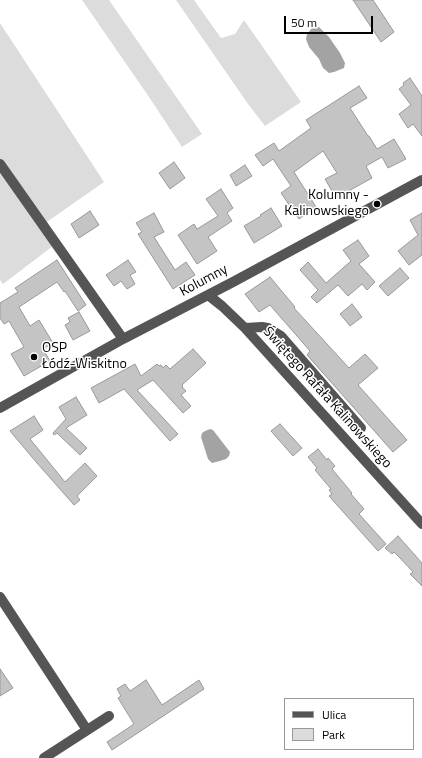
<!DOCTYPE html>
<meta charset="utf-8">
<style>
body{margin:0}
#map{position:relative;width:422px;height:758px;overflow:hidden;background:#fff;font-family:"Titillium Web",sans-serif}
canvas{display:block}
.legend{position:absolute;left:284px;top:698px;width:130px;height:52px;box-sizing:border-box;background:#fff;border:1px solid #999;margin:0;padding:5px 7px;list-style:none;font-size:12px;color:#000}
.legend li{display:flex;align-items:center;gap:8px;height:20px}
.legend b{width:20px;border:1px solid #999}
.scale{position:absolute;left:284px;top:16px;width:89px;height:18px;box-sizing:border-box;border:2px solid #000;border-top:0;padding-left:5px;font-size:12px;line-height:14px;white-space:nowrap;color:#000;-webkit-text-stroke:3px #fff;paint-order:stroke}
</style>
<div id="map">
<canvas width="422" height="758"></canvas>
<ul class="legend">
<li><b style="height:5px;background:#555"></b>Ulica</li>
<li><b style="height:11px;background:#dcdcdc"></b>Park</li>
</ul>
<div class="scale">50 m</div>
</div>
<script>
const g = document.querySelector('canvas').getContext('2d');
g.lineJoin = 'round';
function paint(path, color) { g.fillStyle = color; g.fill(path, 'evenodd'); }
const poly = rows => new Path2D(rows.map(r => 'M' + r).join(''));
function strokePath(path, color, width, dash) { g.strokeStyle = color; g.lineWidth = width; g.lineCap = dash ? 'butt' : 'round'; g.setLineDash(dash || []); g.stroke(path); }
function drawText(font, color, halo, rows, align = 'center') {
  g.font = font + ' "Titillium Web",sans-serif'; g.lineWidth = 3; g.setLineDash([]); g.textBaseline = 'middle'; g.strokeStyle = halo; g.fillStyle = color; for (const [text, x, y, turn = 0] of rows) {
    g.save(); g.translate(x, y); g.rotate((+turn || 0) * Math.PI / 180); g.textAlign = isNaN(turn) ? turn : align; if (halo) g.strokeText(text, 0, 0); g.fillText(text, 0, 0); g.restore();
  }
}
paint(poly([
 [82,0,109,0,202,134,182,147,147,94],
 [176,0,194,0,221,38,235,34,244,20,301,102,265,126,248,104],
 [0,23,104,182,41,226,53,246,3,284,0,280]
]), '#dcdcdc');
paint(poly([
 [319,27,329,37,340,53,345,63,344,68,334,72,329,73,323,68,319,59,309,47,306,39,307,34,312,28],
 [210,429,213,430,230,452,229,456,226,459,220,461,212,463,208,459,201,437,202,433,205,431]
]), '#a3a3a3');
const building = poly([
 [353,0,373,0,394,32,381,42,353,0],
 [410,78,422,96,422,136,413,124,408,128,399,114,411,105,399,89,404,85,403,83,410,78],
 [359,86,367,98,350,108,368,136,369,136,377,149,394,139,406,159,388,168,382,157,366,166,372,178,336,198,325,179,337,173,323,151,294,172,316,207,299,219,281,193,291,186,273,159,263,166,255,155,274,143,279,151,311,128,306,120,359,86],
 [174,162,185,178,170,189,159,173,174,162],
 [245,165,252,176,236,186,230,175,245,165],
 [221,189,233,208,227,213,232,221,208,237,217,251,197,264,178,235,194,224,197,229,218,216,206,199,221,189],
 [271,208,282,226,254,243,244,226,261,216,260,215,271,208],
 [90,211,99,225,79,238,71,224,90,211],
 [154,213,164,232,154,237,175,270,186,262,195,275,173,289,138,234,142,232,136,223,154,213],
 [422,213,422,255,409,265,398,251,418,235,410,220,422,213],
 [358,240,369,256,359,264,375,282,367,290,362,284,348,296,338,285,317,303,311,297,318,290,300,270,308,262,326,283,351,261,343,250,358,240],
 [57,260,86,305,78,311,65,291,64,292,57,282,19,307,30,326,39,320,53,343,43,349,50,361,24,376,11,354,24,347,9,321,4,324,0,318,0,303,18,292,15,288,57,260],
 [128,260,136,272,130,275,135,284,127,289,121,281,114,286,106,275,128,260],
 [400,268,409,278,388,296,379,286,400,268],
 [270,277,295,307,294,308,349,368,365,354,378,368,358,385,407,440,393,452,307,355,310,351,270,305,259,312,245,294,270,277],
 [352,304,362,317,350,326,340,314,352,304],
 [79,312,90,331,73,340,65,325,70,322,68,318,79,312],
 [193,349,206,363,182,385,183,386,182,387,186,391,181,395,191,406,183,413,153,380,137,390,178,434,170,441,124,389,99,403,91,388,135,364,141,376,157,364,159,366,161,365,163,368,166,365,170,369,193,349],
 [76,397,87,415,66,428,87,448,80,455,57,433,54,435,53,433,66,419,59,407,76,397],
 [34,416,43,430,30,439,65,482,85,463,97,476,77,496,80,500,74,505,37,463,10,431,34,416],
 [280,424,302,448,293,456,271,431,280,424],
 [318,449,327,460,328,458,335,466,332,469,352,493,351,494,364,509,359,514,386,544,378,551,329,496,332,494,329,490,331,489,315,470,317,468,308,457,318,449],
 [398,536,422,563,422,586,410,574,413,572,400,558,394,552,392,554,385,548,398,536],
 [0,669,13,688,0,696,0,669],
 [146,680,162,705,199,680,204,689,112,750,107,742,134,724,118,698,121,696,117,689,125,684,130,691,146,680]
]);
paint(building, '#c4c4c4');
strokePath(building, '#999', 1);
strokePath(poly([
 [0,164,123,339],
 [208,295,222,306,245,328,422,524],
 [245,328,262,327,268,328,281,336,361,428],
 [0,408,123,339,233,282,422,180],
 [0,597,87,730],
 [44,758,109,716]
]), '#555', 10);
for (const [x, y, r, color] of [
 [377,204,4,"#000"],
 [34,357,4,"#000"]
]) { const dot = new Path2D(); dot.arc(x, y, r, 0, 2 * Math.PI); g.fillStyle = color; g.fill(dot); strokePath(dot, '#fff', 1.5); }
drawText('14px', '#000', '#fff', [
 ["Kolumny -",369,196],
 ["Kalinowskiego",369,212],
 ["OSP",42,349,"left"],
 ["Łódź-Wiskitno",42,365,"left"]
], 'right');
drawText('14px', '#000', '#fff', [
 ["Kolumny",204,281,-28],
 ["Świętego Rafała Kalinowskiego",327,398,48]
]);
</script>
